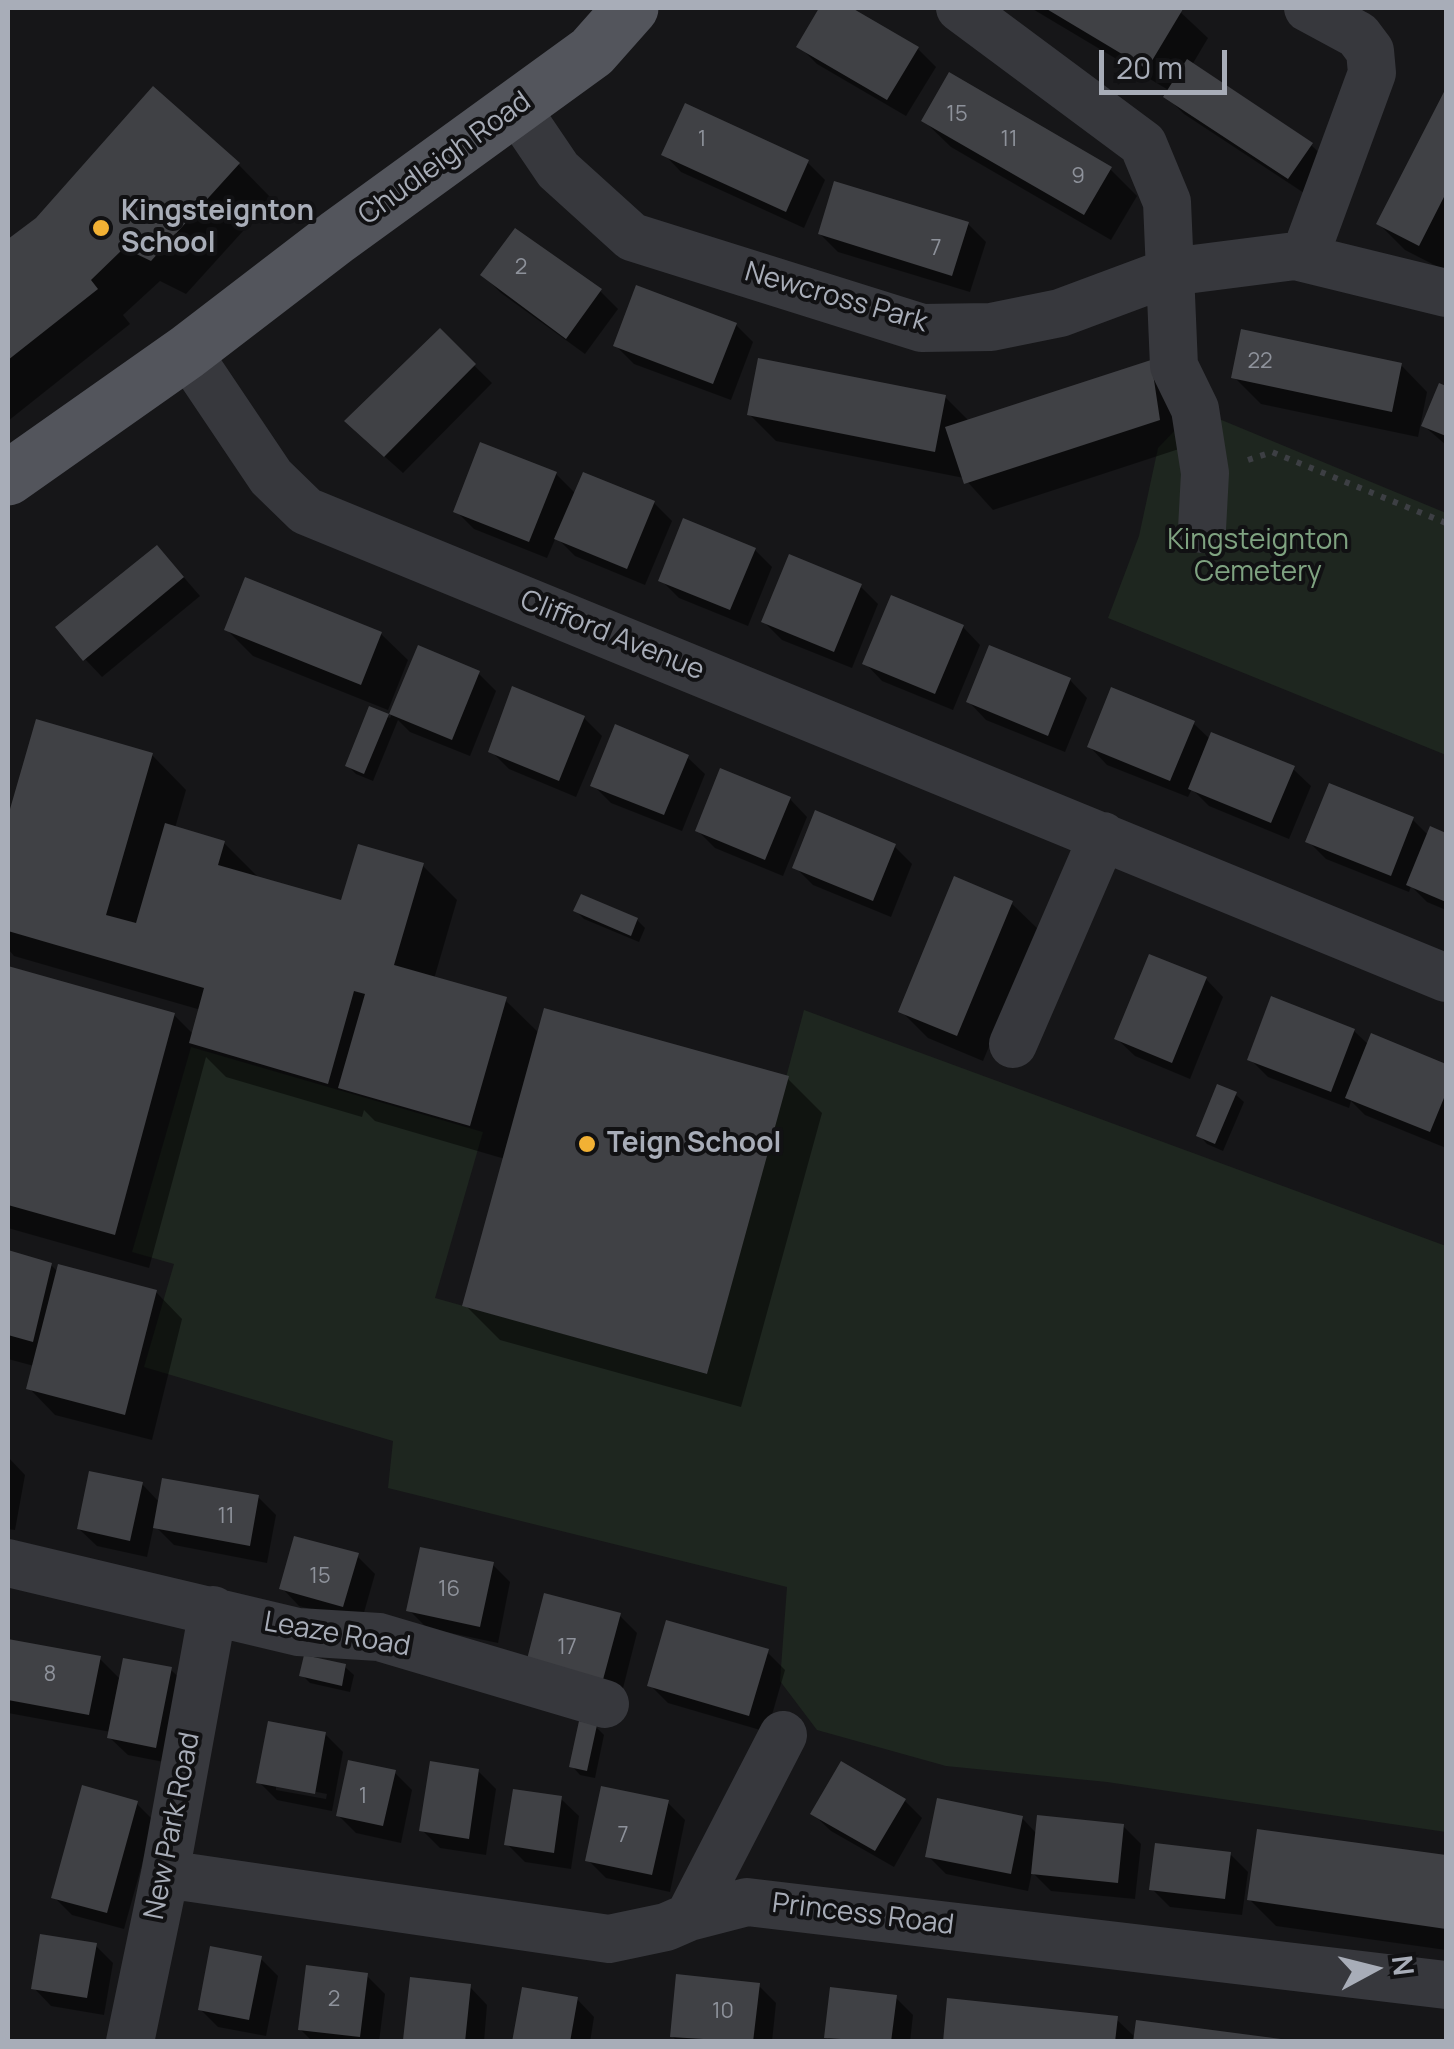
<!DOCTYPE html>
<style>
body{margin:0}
#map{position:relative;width:1454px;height:2049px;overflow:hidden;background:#161618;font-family:Manrope,sans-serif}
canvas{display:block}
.frame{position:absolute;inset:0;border:10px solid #a8adb8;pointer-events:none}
.north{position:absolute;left:1324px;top:1919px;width:100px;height:100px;-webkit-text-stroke:8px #111113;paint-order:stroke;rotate:83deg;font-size:28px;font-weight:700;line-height:40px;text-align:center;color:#a8adb8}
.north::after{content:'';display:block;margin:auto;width:35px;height:45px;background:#a8adb8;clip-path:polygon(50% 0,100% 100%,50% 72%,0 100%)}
.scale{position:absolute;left:1099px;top:50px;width:128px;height:45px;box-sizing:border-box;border:5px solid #a8adb8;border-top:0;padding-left:12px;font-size:30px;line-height:35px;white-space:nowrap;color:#a8adb8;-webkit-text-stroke:8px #111113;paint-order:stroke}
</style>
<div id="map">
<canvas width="1454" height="2049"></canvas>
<div class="frame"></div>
<div class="north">N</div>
<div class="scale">20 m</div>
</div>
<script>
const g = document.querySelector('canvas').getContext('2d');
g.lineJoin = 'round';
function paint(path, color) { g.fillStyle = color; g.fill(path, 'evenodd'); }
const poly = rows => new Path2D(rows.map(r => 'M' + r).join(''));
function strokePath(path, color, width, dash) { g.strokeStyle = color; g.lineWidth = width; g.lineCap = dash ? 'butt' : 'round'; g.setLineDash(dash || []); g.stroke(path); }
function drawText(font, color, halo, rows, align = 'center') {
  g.font = font + ' Manrope,sans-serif'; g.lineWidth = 8; g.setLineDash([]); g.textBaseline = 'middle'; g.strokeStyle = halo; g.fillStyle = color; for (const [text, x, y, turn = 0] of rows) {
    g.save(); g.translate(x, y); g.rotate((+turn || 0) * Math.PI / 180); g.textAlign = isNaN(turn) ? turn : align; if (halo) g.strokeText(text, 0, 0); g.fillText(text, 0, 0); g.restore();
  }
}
paint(poly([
 [1195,409,1446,513,1446,755,1108,618,1139,536,1158,448],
 [804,1010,1446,1246,1446,1832,1107,1782,946,1766,817,1730,780,1681,787,1587,388,1488,393,1441,144,1367,174,1264,132,1252,191,1047,483,1132,435,1298,707,1374]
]), '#1e261f');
paint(poly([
 [822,8,847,8,918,49,936,67,906,116,817,64,799,46],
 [1031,8,1176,8,1208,38,1192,65,1311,145,1329,162,1307,195,1184,114,1166,96,1170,91],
 [1446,93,1446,271,1405,250,1379,224],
 [924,121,1110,169,1137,196,1111,240,951,147],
 [664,154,808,163,825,180,804,228,681,172],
 [238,164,272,199,186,294,160,281,123,315,130,324,8,421,8,242,38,220],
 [968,224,986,242,970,292,838,252,820,234],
 [483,275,600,291,618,309,585,354,501,293],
 [736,325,753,342,731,400,634,364,616,346],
 [440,332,492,383,403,473,365,439],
 [1150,363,1185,447,993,510,964,478,776,441,750,415,945,397,970,422],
 [1401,365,1427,392,1418,437,1261,404,1234,377],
 [1440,386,1446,389,1446,445,1424,426],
 [556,474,576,494,584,475,654,503,672,521,645,585,575,556,556,537,547,558,474,529,456,511],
 [755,550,772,567,748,626,679,598,661,580],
 [174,566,200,596,102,677,85,659],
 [860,586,878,604,852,668,782,640,764,622],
 [963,627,980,645,953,710,882,681,865,663],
 [227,630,381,634,408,660,388,710,253,656],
 [419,649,479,674,496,691,470,756,410,732,398,720,373,781,356,774,348,766,371,710,390,718],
 [1070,680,1087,698,1065,752,986,720,969,702],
 [584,718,602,736,576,797,509,769,491,751],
 [37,722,152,755,186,790,175,828,224,843,258,877,343,903,422,865,457,900,434,979,505,1000,540,1034,788,1079,822,1113,741,1407,500,1340,465,1305,505,1159,375,1121,364,1110,362,1117,226,1077,206,1057,149,1268,8,1228,8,969,174,1015,194,1035,201,1010,14,956,8,949,8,825],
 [1193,723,1211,740,1293,769,1311,786,1289,839,1209,806,1192,789,1188,797,1107,765,1090,747],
 [687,757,705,774,682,831,611,803,593,785],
 [790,799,807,817,783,876,715,848,697,830],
 [1412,819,1429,836,1432,830,1446,836,1446,910,1427,902,1411,886,1409,892,1326,859,1308,841],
 [894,846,912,864,891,917,813,885,795,867],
 [1011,903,1038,929,983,1061,928,1038,901,1011],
 [576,911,637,920,645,928,639,942,584,919],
 [1206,979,1223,997,1190,1079,1135,1056,1117,1039],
 [1354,1031,1369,1045,1372,1036,1446,1067,1446,1148,1365,1115,1351,1101,1349,1108,1268,1077,1250,1059],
 [1235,1094,1244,1102,1223,1151,1207,1144,1199,1135],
 [8,1252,51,1265,59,1273,156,1292,182,1319,152,1440,55,1415,29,1388,34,1366,8,1359],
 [8,1457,25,1475,15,1530,8,1529],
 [142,1484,160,1503,258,1497,276,1515,267,1563,174,1545,154,1525,147,1557,97,1546,79,1529],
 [357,1556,375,1574,361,1623,299,1606,282,1588],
 [493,1565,510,1582,498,1643,427,1628,409,1610],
 [546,1596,619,1615,637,1633,619,1704],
 [8,1641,99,1658,121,1680,171,1670,189,1687,174,1764,128,1755,110,1738,111,1732,8,1713],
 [767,1652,785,1670,767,1732,668,1703,650,1685],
 [345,1667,354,1675,350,1692,310,1683,302,1675],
 [596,1727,604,1735,595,1778,580,1775,572,1766],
 [325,1734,343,1752,332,1811,277,1800,259,1782],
 [276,1784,327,1794,326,1799,276,1790],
 [478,1771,496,1789,486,1855,440,1848,422,1830],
 [395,1773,412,1790,401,1843,356,1833,339,1816],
 [561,1799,579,1816,571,1869,525,1862,507,1844],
 [905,1801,922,1818,894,1867,831,1831,813,1814],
 [667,1802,685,1820,670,1892,606,1878,588,1860],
 [136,1803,154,1821,124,1929,72,1915,54,1897],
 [1022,1818,1037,1834,1123,1826,1141,1844,1135,1899,1051,1891,1032,1872,1028,1891,946,1874,928,1856],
 [1259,1832,1446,1858,1446,1950,1276,1926,1250,1900],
 [1230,1854,1248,1872,1242,1915,1170,1907,1152,1889],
 [95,1945,113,1963,104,2015,51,2006,34,1988],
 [260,1958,278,1976,266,2036,218,2027,200,2009],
 [367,1976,385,1994,379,2042,313,2042,300,2029],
 [758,1985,776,2003,772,2042,678,2042,672,2036],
 [470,1987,487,2005,484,2042,405,2040],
 [896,1998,913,2015,910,2042,831,2042,827,2037],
 [577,1999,594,2017,590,2042,515,2042],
 [1116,2019,1136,2038,1280,2042,945,2042]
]), '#0007');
paint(poly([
 [819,8,852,8,919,47,887,100,796,47],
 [1045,8,1180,8,1183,9,1147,69],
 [1187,59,1313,143,1288,179,1163,97],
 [949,72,1112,167,1084,215,921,121],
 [153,86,240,163,151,261,124,248,91,280,98,289,8,360,8,239,36,218],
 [1446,88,1446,193,1419,246,1376,224],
 [685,103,809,160,786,212,661,155],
 [834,181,969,222,952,276,818,234],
 [515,228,602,289,566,339,480,275],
 [636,285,737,323,713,384,613,346],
 [440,328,476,364,384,457,344,421],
 [1241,329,1402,363,1392,412,1231,378],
 [758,358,946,395,935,452,747,415],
 [1151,360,1160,420,964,484,945,427],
 [1439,383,1446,386,1446,436,1421,426],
 [480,442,557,472,529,542,453,512],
 [583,472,655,501,627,569,554,539],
 [683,518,756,548,730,610,658,581],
 [157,545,184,577,83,661,55,627],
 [789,554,862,584,834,652,761,622],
 [245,577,382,632,361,685,224,630],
 [891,595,964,625,935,694,862,664],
 [418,645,480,671,452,740,389,714],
 [989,645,1071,678,1048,736,966,702],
 [512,686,585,716,559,781,488,752],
 [1111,687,1195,721,1170,781,1087,747],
 [369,706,389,714,364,774,345,766],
 [36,719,153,753,106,915,136,923,165,823,225,841,218,865,341,900,358,844,424,863,394,965,507,997,470,1126,338,1088,365,994,354,991,328,1084,189,1043,204,988,8,931,8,816],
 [615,724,689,755,664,815,590,786],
 [1211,732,1295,766,1271,823,1188,789],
 [720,768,791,797,765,860,695,831],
 [1329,783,1414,817,1391,876,1305,842],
 [815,810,896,844,873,901,792,868],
 [1430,826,1446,833,1446,902,1406,885],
 [954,876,1013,901,957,1036,898,1012],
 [581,894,638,918,631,936,573,911],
 [1149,954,1207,977,1172,1063,1114,1039],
 [8,966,175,1013,115,1235,8,1205],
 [1271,996,1355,1029,1331,1092,1247,1060],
 [544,1008,789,1076,707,1374,462,1306],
 [1371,1033,1446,1064,1446,1093,1430,1132,1345,1098],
 [1217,1084,1237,1092,1215,1144,1196,1136],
 [8,1250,52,1263,33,1342,8,1335],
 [58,1264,157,1290,125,1415,26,1389],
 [89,1471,143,1482,130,1541,77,1529],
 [162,1478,259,1495,250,1546,153,1528],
 [294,1536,359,1553,343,1607,279,1589],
 [420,1547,494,1562,480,1627,406,1611],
 [544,1593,621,1613,601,1687,525,1667],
 [666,1620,769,1649,749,1716,647,1686],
 [8,1639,101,1656,89,1715,8,1700],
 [304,1655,346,1664,342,1686,299,1676],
 [123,1658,172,1667,156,1748,107,1738],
 [268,1721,326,1732,315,1794,256,1783],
 [579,1721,597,1725,587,1771,569,1767],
 [348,1760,396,1770,383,1826,336,1816],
 [430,1761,479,1769,469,1839,419,1831],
 [841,1761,906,1799,875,1851,810,1814],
 [82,1785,138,1801,107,1913,51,1898],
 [601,1786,669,1800,652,1875,585,1861],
 [513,1789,562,1796,554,1853,504,1845],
 [937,1798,1023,1816,1011,1874,925,1857],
 [1037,1815,1124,1824,1118,1883,1031,1874],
 [1257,1829,1446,1855,1446,1929,1247,1900],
 [1155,1843,1231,1852,1225,1899,1149,1890],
 [40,1934,97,1943,87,1998,31,1989],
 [210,1946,262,1956,249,2020,198,2010],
 [306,1965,368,1973,360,2037,298,2030],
 [676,1974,760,1983,753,2042,670,2037],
 [410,1977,471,1984,465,2042,403,2040],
 [522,1987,578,1997,570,2042,512,2042],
 [830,1987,897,1995,891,2042,824,2038],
 [947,1998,1118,2016,1115,2042,943,2042],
 [1136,2020,1281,2039,1281,2042,1133,2042]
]), '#404145');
strokePath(poly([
 [1248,460,1272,452,1446,523]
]), '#3d3f44', 6, [5, 8]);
strokePath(poly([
 [960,8,1143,144,1167,202,1174,366,1195,409,1205,473,1202,529],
 [516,108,558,170,632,237,922,328,991,327,1060,313,1170,272,1295,256,1446,293],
 [1304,258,1372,73,1370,51,1358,35,1308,8],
 [187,352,271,477,306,511,1446,978],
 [1013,1044,1103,836],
 [8,1563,298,1632,379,1637,605,1704],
 [165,1874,609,1939,666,1927,689,1917,747,1902,1446,1985],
 [689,1917,783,1735],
 [130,2042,165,1874,213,1610]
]), '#37383d', 48);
strokePath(poly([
 [8,478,187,352,337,237,592,52,631,8]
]), '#53555c', 55);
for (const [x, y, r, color] of [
 [101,228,10,"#f2b134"],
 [587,1144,10,"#f2b134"]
]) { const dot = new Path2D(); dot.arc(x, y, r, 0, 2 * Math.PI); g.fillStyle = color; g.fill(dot); strokePath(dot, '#111113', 4); }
drawText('22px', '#8e929b', null, [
 ["15",957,115],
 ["1",702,140],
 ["11",1009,140],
 ["9",1078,177],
 ["7",936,249],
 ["2",521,268],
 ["22",1260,362],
 ["11",226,1517],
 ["15",320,1577],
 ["16",449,1590],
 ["17",567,1648],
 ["8",50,1675],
 ["1",363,1797],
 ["7",623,1836],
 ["2",334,2000],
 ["10",723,2012]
]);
drawText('28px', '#a8adb8', '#111113', [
 ["Chudleigh Road",445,159,-36],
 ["Newcross Park",836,298,16],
 ["Clifford Avenue",612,636,22],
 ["Leaze Road",337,1635,10],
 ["New Park Road",173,1826,-79],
 ["Princess Road",863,1915,7]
]);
drawText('bold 28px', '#a8adb8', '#111113', [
 ["Kingsteignton",121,212],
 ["School",121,244],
 ["Teign School",607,1144]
], 'left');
drawText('28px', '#7fa381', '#111113', [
 ["Kingsteignton",1258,541],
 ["Cemetery",1258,573]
]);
</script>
